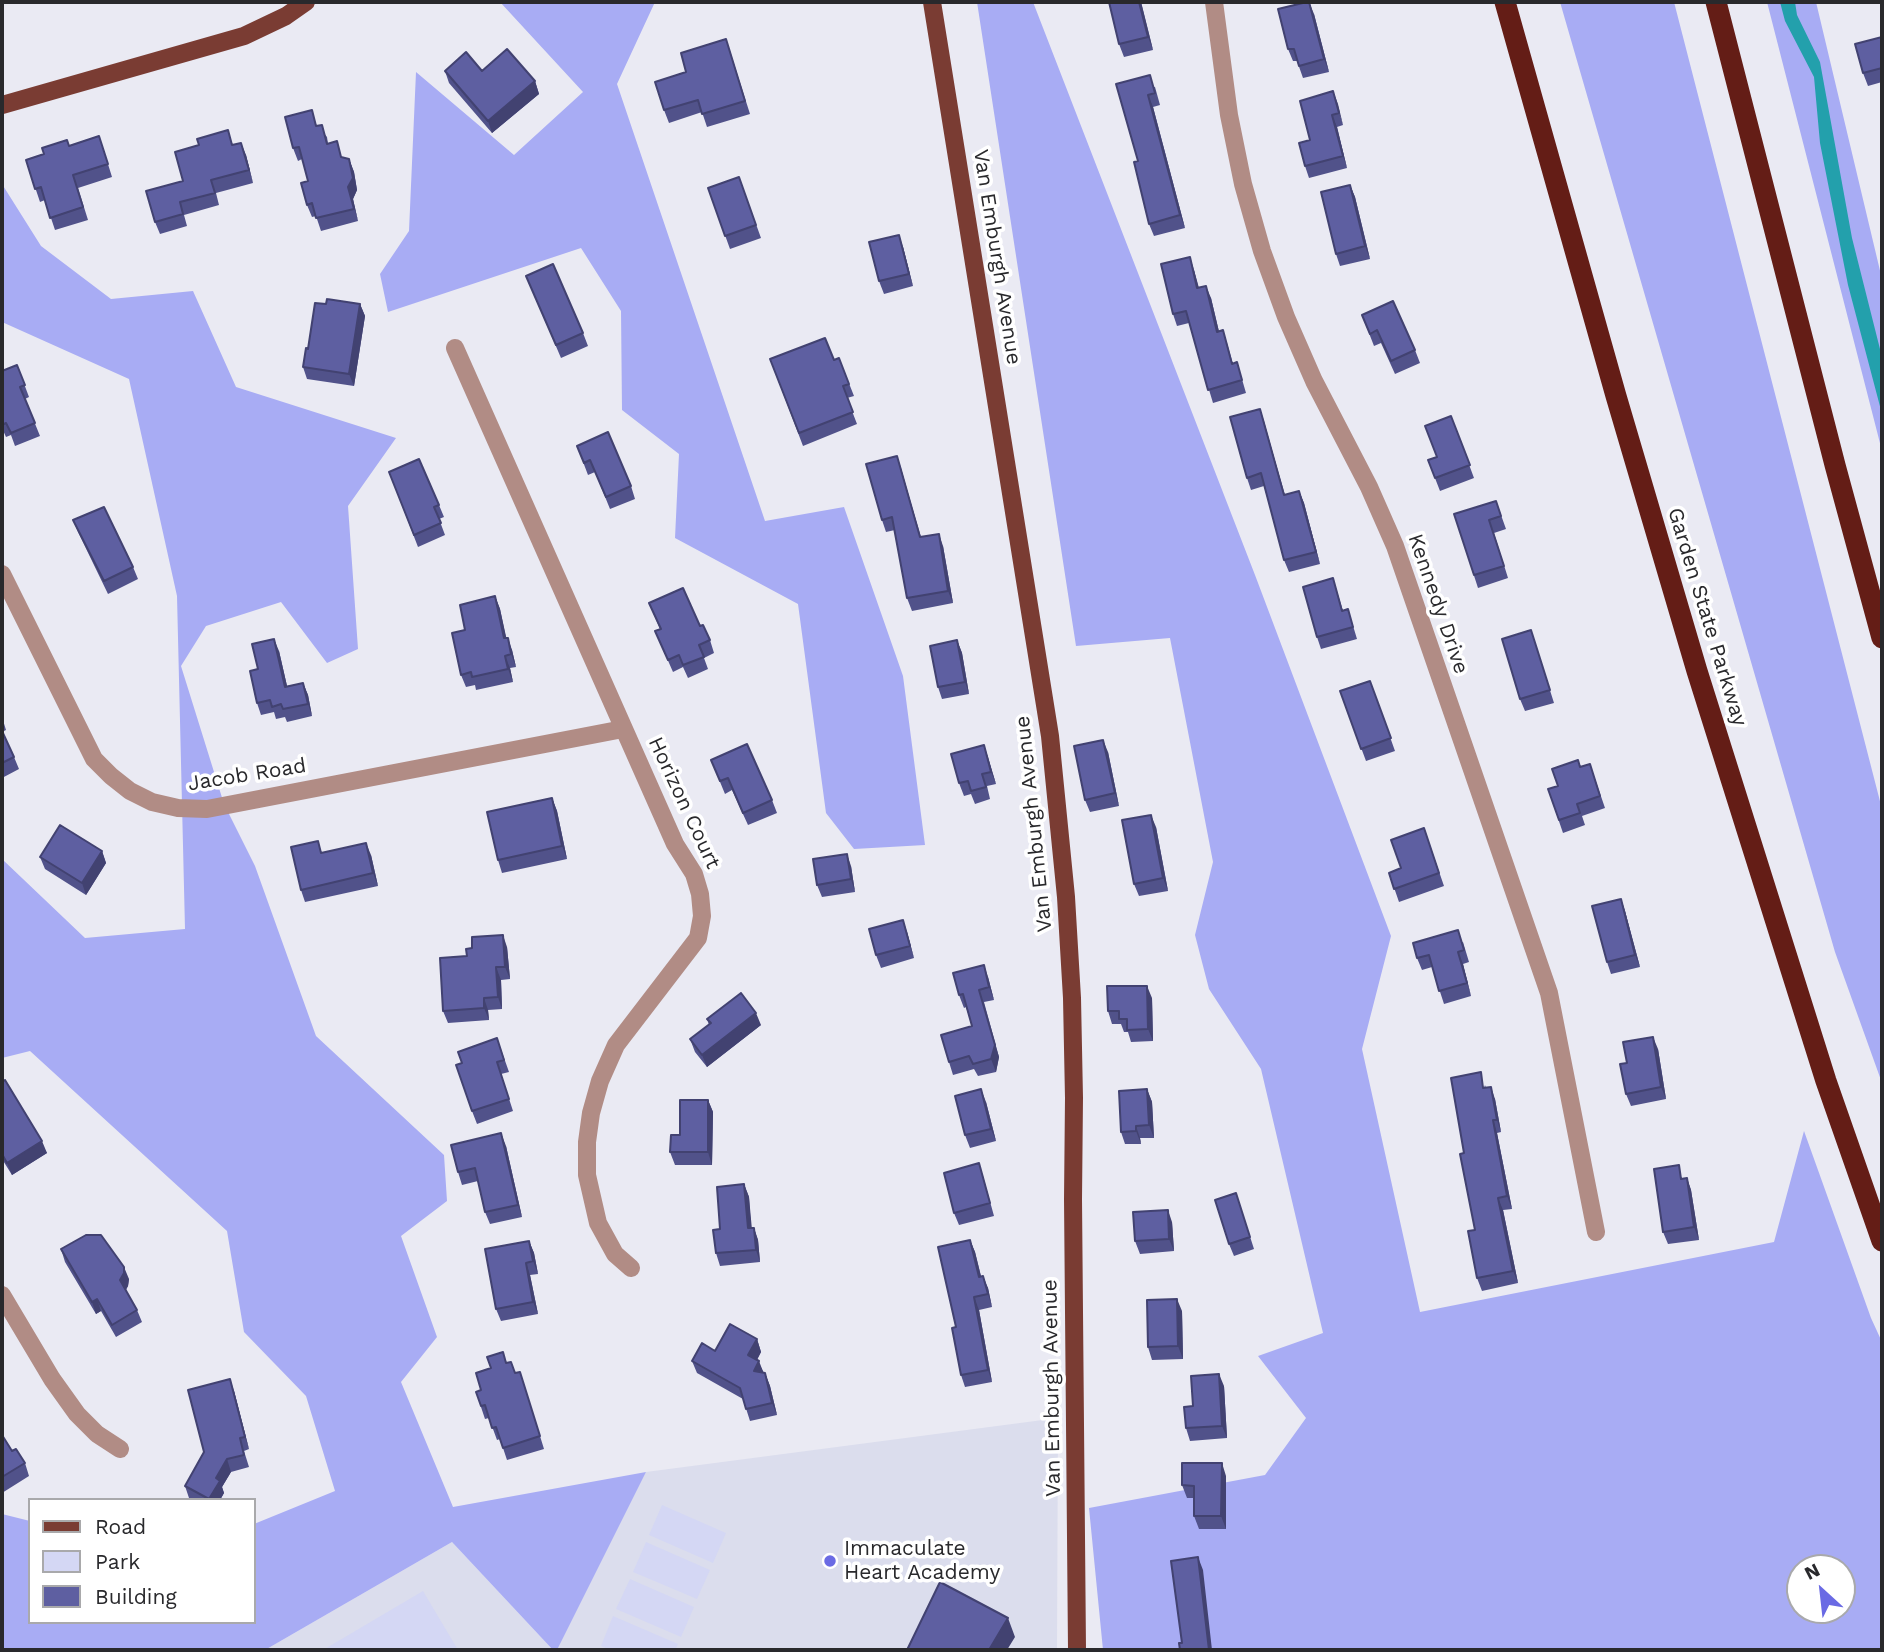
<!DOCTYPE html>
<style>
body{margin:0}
#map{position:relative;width:1884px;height:1652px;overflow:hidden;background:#eaeaf3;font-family:"Work Sans",sans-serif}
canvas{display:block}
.frame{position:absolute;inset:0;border:4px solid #29292c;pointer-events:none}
.legend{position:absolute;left:28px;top:1498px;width:228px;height:126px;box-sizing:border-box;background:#fff;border:2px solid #a9a9ab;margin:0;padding:9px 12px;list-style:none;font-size:21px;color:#29292c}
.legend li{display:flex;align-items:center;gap:14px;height:35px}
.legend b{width:35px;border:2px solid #a9a9ab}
.north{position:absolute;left:1786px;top:1554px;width:70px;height:70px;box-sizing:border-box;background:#fff;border:2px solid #a9a9ab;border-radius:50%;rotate:333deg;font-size:19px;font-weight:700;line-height:28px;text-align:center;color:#29292c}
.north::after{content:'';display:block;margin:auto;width:24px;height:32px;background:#6a6ae4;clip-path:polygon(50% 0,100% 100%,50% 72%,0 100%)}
</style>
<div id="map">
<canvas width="1884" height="1652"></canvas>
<div class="frame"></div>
<ul class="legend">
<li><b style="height:9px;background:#7a3c33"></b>Road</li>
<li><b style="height:19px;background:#d4d7f4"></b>Park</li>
<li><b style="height:19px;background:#5e5fa1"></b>Building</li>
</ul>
<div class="north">N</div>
</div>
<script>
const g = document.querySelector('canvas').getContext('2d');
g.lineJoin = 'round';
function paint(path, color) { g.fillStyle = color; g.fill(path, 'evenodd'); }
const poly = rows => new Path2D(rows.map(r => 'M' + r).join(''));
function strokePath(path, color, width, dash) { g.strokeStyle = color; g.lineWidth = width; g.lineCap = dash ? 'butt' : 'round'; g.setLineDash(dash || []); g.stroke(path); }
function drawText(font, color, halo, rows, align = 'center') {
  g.font = font + ' "Work Sans",sans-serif'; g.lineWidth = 7; g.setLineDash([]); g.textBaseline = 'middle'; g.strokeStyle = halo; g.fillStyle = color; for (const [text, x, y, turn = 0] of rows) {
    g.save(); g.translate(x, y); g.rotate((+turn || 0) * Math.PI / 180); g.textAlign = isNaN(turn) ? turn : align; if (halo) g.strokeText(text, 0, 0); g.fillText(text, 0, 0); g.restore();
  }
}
paint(poly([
 [1058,1418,1057,1650,557,1650,646,1472],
 [452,1542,553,1650,265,1650]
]), '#dbdded');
paint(poly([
 [662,1505,726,1533,713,1563,649,1535],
 [646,1542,710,1570,697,1599,633,1572],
 [630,1579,694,1607,681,1637,616,1609],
 [423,1591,458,1650,323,1650],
 [613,1616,678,1644,675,1650,610,1650,601,1646]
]), '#d4d7f4');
paint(poly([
 [500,2,655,2,617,84,765,521,844,507,903,676,925,845,854,849,826,813,798,604,675,538,679,454,622,410,621,311,581,248,388,312,380,274,409,231,416,72,514,155,583,92],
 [977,2,1033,2,1255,575,1391,936,1362,1049,1420,1312,1774,1242,1804,1131,1871,1318,1882,1342,1882,1650,1103,1650,1089,1508,1265,1475,1306,1418,1258,1356,1323,1333,1261,1069,1209,989,1195,935,1213,862,1170,638,1076,646],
 [1800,1568,1842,1568,1842,1610,1800,1610],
 [1560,2,1674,2,1882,809,1882,1083,1835,952],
 [1767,2,1816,2,1882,279,1882,451],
 [2,184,41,246,111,299,193,291,236,387,396,438,348,506,358,649,327,663,281,602,206,626,181,666,224,804,255,866,316,1036,444,1155,447,1201,401,1236,437,1337,401,1382,453,1507,646,1472,557,1650,553,1650,452,1542,265,1650,2,1650,2,1514,30,1521,30,1622,254,1622,254,1524,335,1491,306,1396,244,1332,227,1231,30,1051,2,1058,2,859,85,938,185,929,177,596,129,379,2,322]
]), '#a8acf4');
paint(poly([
 [1780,2,1795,2,1797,15,1820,62,1852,238,1882,357,1882,414,1848,285,1820,143,1814,77,1785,21]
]), '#23a0ac');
strokePath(poly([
 [1214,2,1229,115,1243,184,1262,251,1286,317,1314,381,1369,487,1395,546,1549,993,1596,1232],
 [455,348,675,844,694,874,700,894,702,916,698,938,616,1045,600,1081,591,1113,587,1142,587,1175,598,1223,615,1254,631,1268],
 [2,574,94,759,111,776,130,791,152,802,178,808,207,809,623,729],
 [2,1295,52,1379,77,1414,97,1434,120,1449]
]), '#b18c85', 18);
strokePath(poly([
 [932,2,1050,736,1066,897,1072,998,1074,1098,1073,1199,1077,1650],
 [2,105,244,36,286,16,306,2]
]), '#7a3c33', 18);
strokePath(poly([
 [1505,2,1616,396,1697,671,1826,1081,1882,1241],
 [1716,2,1835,465,1882,638]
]), '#641d16', 21);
paint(poly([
 [1141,2,1153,50,1124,57,1119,44],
 [1314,14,1329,72,1303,78,1297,61,1293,61,1288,49],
 [1882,37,1882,82,1868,86,1863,73],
 [730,51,750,114,707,127,702,112,669,123,664,110,686,72],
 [445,71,535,81,539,94,492,133,449,83],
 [1116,84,1155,87,1160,105,1153,107,1185,228,1154,236,1149,224,1138,161],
 [1333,91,1343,125,1337,127,1347,168,1309,178,1305,166,1310,140],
 [318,126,327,137,328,144,342,157,349,159,354,172,357,190,353,199,358,221,321,231,316,216,312,217,307,205,308,181,302,159,298,161,293,148],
 [233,145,246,155,253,183,216,193,219,205,184,215,187,226,160,234,155,222],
 [69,146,103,148,112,177,78,188,88,220,55,230,45,200,40,202,26,160],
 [739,177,761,238,730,249,708,188],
 [1350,185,1355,197,1370,259,1340,266,1336,254],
 [903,247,913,286,884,294,879,281],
 [1194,270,1199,288,1211,298,1219,332,1227,343,1233,364,1237,362,1246,393,1213,403,1189,323,1177,326,1173,314],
 [526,276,583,333,588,346,561,358],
 [326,304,360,304,365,316,354,386,307,379,303,367],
 [1362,315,1415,350,1420,363,1395,374,1381,343,1374,346],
 [839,358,854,396,847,398,857,424,803,446,770,359,834,360],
 [17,365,29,397,25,399,40,436,15,446,11,435,6,437,2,428,2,371],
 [1260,409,1285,495,1299,491,1304,503,1320,564,1289,572,1284,560,1264,486,1251,490,1247,478],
 [1451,416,1474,478,1440,491,1428,460,1436,457],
 [577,446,631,486,635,499,610,509,595,472,588,475],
 [897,456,921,537,943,546,953,603,912,611,907,598,895,530,886,532,882,520],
 [389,472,439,505,444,517,439,519,445,535,418,547],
 [1496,501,1506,529,1494,533,1508,578,1478,588,1454,514],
 [73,520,133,567,138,579,108,594,78,532],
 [1333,578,1343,611,1348,609,1357,639,1321,649,1317,637],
 [495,596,500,609,506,638,512,650,516,667,510,668,513,682,476,690,475,685,466,687,461,675,465,630],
 [649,603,700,626,710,640,714,653,704,658,708,669,688,678,683,667,673,672,655,631,660,629],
 [1531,630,1554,703,1525,711,1520,699],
 [957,640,962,653,969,694,942,699,938,687],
 [279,651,287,686,303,683,308,695,312,716,287,722,285,717,276,719,274,712,261,715,257,703,258,669],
 [1370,681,1395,751,1366,761,1340,691],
 [2,717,6,730,2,732,14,757,19,769,2,778],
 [984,745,996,784,987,786,990,799,975,804,971,794,964,796,959,783],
 [1108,752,1119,806,1090,812,1085,800],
 [711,760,772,800,777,813,748,825,732,790,725,794],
 [1590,764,1605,808,1582,816,1585,825,1563,833,1548,789,1558,786,1580,767],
 [552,798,557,811,567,859,502,873,498,860],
 [1156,827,1168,891,1139,896,1134,884],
 [1424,828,1444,886,1399,902,1389,873,1401,868],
 [102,851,106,863,86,895,45,869,40,857],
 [322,853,371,855,378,886,305,902,301,890],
 [851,866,855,892,822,897,817,885],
 [1621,899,1625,911,1640,967,1611,974,1607,962],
 [907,932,914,958,881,968,876,955],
 [1463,942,1469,962,1463,964,1471,996,1444,1004,1432,967,1422,970,1417,958],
 [507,947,510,979,501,980,502,1009,488,1010,489,1020,448,1023,443,1011,467,956],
 [988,977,994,1000,984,1002,999,1057,996,1072,978,1076,974,1069,953,1075,949,1062,972,1026,966,1007,964,1008,959,995],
 [1152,998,1153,1041,1131,1042,1128,1032,1124,1032,1121,1024,1112,1024,1108,1011],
 [707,1019,761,1025,707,1067,695,1052,690,1039,709,1025],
 [497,1038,509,1072,501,1074,513,1111,477,1124,472,1111,462,1063],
 [1658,1049,1666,1099,1631,1106,1626,1094,1627,1063],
 [2,1082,47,1153,12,1175,2,1159],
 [1485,1085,1486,1088,1495,1099,1501,1132,1497,1133,1512,1209,1503,1210,1518,1283,1482,1291,1477,1278,1475,1230,1464,1153],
 [1147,1089,1152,1102,1154,1138,1140,1138,1141,1144,1125,1144,1121,1132],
 [708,1100,713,1112,712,1165,675,1165,670,1152,680,1135],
 [986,1102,996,1141,970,1148,965,1135],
 [506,1146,522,1217,490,1224,485,1212,478,1181,462,1185,458,1172],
 [983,1176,994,1216,959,1225,954,1213],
 [1687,1178,1691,1190,1699,1240,1668,1244,1663,1232],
 [744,1184,749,1197,751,1228,754,1228,758,1240,760,1262,720,1266,716,1253,720,1229],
 [1236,1193,1254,1249,1234,1256,1229,1244],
 [1172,1222,1174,1251,1140,1254,1135,1241],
 [970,1240,975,1252,981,1276,988,1288,992,1307,979,1310,992,1382,965,1387,961,1375,956,1327],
 [529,1241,534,1253,538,1274,530,1275,538,1314,501,1321,496,1309],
 [61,1249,129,1279,128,1286,126,1290,137,1310,142,1322,116,1337,101,1311,96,1314,65,1262],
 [1182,1311,1183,1359,1152,1360,1148,1347],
 [757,1339,761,1352,757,1360,764,1373,765,1373,770,1386,777,1415,750,1421,743,1399,697,1373,692,1361,715,1351],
 [507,1363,524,1384,544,1449,507,1460,500,1439,497,1440,489,1418,485,1419,476,1392,481,1390],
 [1224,1386,1227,1438,1190,1441,1186,1428,1193,1406],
 [234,1391,249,1449,244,1451,249,1467,231,1472,222,1487,224,1493,220,1500,192,1500,189,1498,185,1486,204,1452],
 [2,1435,12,1451,25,1463,29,1476,2,1493],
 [1226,1476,1226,1529,1199,1529,1194,1516,1194,1498,1187,1498,1182,1485]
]), '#51528a');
paint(poly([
 [1139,2,1141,2,1153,50,1148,37],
 [1309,2,1314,14,1329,72,1324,59],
 [535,81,539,94,492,133,488,121],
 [1333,91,1338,104,1343,125,1339,113],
 [1148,95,1153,107,1185,228,1180,215],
 [1332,115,1337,127,1347,168,1343,156],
 [241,143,246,155,253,183,249,170],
 [349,159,354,172,357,190,353,199,358,221,348,187],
 [1350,185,1355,197,1370,259,1365,246],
 [899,235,903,247,913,286,909,274],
 [1190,257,1194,270,1202,301,1197,288],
 [1206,286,1211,298,1222,344,1217,332],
 [360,304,365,316,354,386,349,374],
 [1260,409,1264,421,1288,508,1284,495],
 [897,456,901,468,924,550,920,537],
 [1299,491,1304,503,1320,564,1316,552],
 [939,534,943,546,953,603,948,591],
 [495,596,500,609,509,650,504,638],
 [508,638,512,650,516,667,511,654],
 [274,639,279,651,290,699,285,687],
 [957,640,962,653,969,694,965,682],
 [505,656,510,668,513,682,508,669],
 [303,683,308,695,312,716,308,704],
 [1103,740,1108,752,1119,806,1115,793],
 [984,745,988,757,996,784,991,772],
 [552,798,557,811,567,859,562,846],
 [1151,815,1156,827,1168,891,1163,878],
 [366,843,371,855,378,886,373,873],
 [102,851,106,863,86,895,82,883],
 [847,854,851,866,855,892,851,879],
 [1621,899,1625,911,1640,967,1635,955],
 [903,920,907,932,914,958,910,946],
 [503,935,507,947,510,979,505,967],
 [1458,952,1463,964,1471,996,1467,983],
 [984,965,988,977,994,1000,989,987],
 [496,967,501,980,502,1009,498,997],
 [1147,986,1152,998,1153,1041,1148,1029],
 [979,990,999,1057,996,1072,991,1059],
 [484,998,488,1010,489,1020,484,1008],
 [756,1013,761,1025,707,1067,702,1055],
 [1653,1037,1658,1049,1666,1099,1661,1087],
 [1491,1087,1495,1099,1501,1132,1497,1120],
 [981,1089,986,1102,996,1141,991,1129],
 [1147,1089,1152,1102,1154,1138,1149,1125],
 [708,1100,713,1112,712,1165,708,1152],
 [1493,1120,1497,1133,1512,1209,1507,1196],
 [1136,1126,1140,1138,1141,1144,1136,1131],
 [501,1133,506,1146,522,1217,518,1205],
 [42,1141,47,1153,12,1175,7,1163],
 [1687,1178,1691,1190,1699,1240,1694,1227],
 [744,1184,749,1197,753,1241,748,1228],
 [1498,1198,1503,1210,1518,1283,1513,1271],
 [1168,1210,1172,1222,1174,1251,1169,1239],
 [754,1228,758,1240,760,1262,756,1250],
 [970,1240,975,1252,984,1289,979,1277],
 [529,1241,534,1253,538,1274,533,1261],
 [526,1263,530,1275,538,1314,533,1302],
 [124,1267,129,1279,128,1286,124,1292,120,1280],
 [983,1276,988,1288,992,1307,988,1294],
 [974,1297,979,1310,992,1382,988,1370],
 [97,1299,101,1311,96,1314,92,1302],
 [1177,1299,1182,1311,1183,1359,1178,1346],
 [757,1339,761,1352,753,1367,748,1355],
 [759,1361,764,1374,754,1371],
 [765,1373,770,1386,777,1415,772,1403],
 [1219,1374,1224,1386,1227,1438,1222,1426],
 [230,1379,234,1391,249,1449,245,1437],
 [227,1459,231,1472,222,1487,224,1493,220,1500,209,1500,216,1478],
 [1222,1463,1226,1476,1226,1529,1221,1516],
 [1198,1557,1203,1570,1212,1650,1209,1650],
 [1008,1618,1015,1637,1007,1650,989,1650]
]), '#424271');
const building = poly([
 [1109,2,1139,2,1148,37,1119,44,1109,2],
 [1307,2,1309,2,1324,59,1299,66,1294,49,1288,49,1278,9,1307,2],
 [1882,37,1882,68,1863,73,1855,44,1882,37],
 [726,39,745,101,702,114,698,100,664,110,655,82,686,72,681,53,726,39],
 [507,49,535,81,488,121,445,71,466,52,482,71,507,49],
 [1150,75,1155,93,1148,95,1180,215,1149,224,1134,162,1138,161,1116,84,1150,75],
 [1333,91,1339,113,1332,115,1343,156,1305,166,1299,143,1310,140,1300,101,1333,91],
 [312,110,316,126,322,125,327,144,337,141,341,157,349,159,353,178,348,187,354,209,316,218,312,203,307,205,301,183,308,181,299,147,293,148,285,117,312,110],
 [228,130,232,145,241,143,249,170,211,180,215,193,180,202,183,214,155,222,146,191,183,181,175,152,199,145,197,139,228,130],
 [99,136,108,164,73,175,83,207,50,218,41,187,35,189,26,160,44,154,42,148,67,140,69,146,99,136],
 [739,177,756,225,725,236,708,188,739,177],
 [1350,185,1365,246,1336,254,1321,192,1350,185],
 [899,235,909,274,879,281,869,242,899,235],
 [1190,257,1197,288,1206,286,1217,332,1223,330,1232,364,1237,362,1242,380,1208,390,1186,311,1173,314,1161,264,1190,257],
 [553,264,583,333,556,345,526,276,553,264],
 [327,299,360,304,349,374,303,367,306,348,308,349,315,303,326,304,327,299],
 [1393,301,1415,350,1391,361,1377,330,1370,334,1362,315,1393,301],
 [825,338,834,360,839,358,849,384,843,386,853,412,799,433,770,359,825,338],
 [17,365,25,385,20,387,35,423,11,433,6,423,2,425,2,371,17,365],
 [1260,409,1284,495,1299,491,1316,552,1284,560,1261,473,1247,478,1230,417,1260,409],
 [1451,416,1470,465,1435,478,1428,460,1437,457,1425,426,1451,416],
 [608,432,631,486,606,497,590,460,584,463,577,446,608,432],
 [897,456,920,537,939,534,948,591,907,598,892,517,882,520,866,464,897,456],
 [419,459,439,505,434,507,441,523,414,535,389,472,419,459],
 [1496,501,1501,516,1489,520,1504,566,1474,575,1454,514,1496,501],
 [104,507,133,567,104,581,73,520,104,507],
 [1333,578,1342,611,1348,609,1353,627,1317,637,1303,587,1333,578],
 [683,588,700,626,703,625,710,640,699,645,704,657,683,665,679,655,668,660,655,631,661,629,649,603,683,588],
 [495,596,504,638,508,638,511,654,505,656,508,669,472,677,471,672,461,675,452,633,465,630,460,605,495,596],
 [1531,630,1550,690,1520,699,1502,639,1531,630],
 [274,639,285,687,303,683,308,704,283,709,281,704,272,707,270,700,257,703,250,671,258,669,252,644,274,639],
 [957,640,965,682,938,687,930,646,957,640],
 [1370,681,1391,738,1361,749,1340,691,1370,681],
 [2,731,14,757,2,763,2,731],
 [1103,740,1115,793,1085,800,1074,746,1103,740],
 [747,744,772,800,743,813,728,778,720,781,711,760,747,744],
 [984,745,991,772,982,774,986,787,971,791,968,781,959,783,951,754,984,745],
 [1578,760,1580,767,1590,764,1600,796,1577,804,1580,813,1559,820,1548,789,1558,786,1552,769,1578,760],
 [552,798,562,846,498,860,487,812,552,798],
 [1151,815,1163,878,1134,884,1122,820,1151,815],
 [60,825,102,851,82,883,40,857,60,825],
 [1424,828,1439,873,1394,889,1389,873,1401,868,1391,840,1424,828],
 [318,841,321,853,366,843,373,873,301,890,291,847,318,841],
 [847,854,851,879,817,885,813,859,847,854],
 [1621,899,1635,955,1607,962,1592,906,1621,899],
 [903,920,910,946,876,955,869,929,903,920],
 [1458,930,1464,950,1458,952,1467,983,1439,991,1429,955,1417,958,1413,943,1458,930],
 [503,935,505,967,496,967,498,997,484,998,484,1008,443,1011,440,958,467,956,466,949,472,948,472,937,503,935],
 [984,965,989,987,979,990,995,1045,991,1059,973,1064,969,1056,949,1062,941,1035,972,1026,963,994,959,995,953,973,984,965],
 [1107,986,1147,986,1148,1029,1127,1030,1127,1019,1119,1019,1119,1011,1108,1011,1107,986],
 [741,993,756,1013,702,1055,690,1039,711,1023,707,1019,741,993],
 [1653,1037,1661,1087,1626,1094,1620,1064,1627,1063,1623,1042,1653,1037],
 [497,1038,504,1060,497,1062,509,1099,472,1111,456,1065,462,1063,458,1052,497,1038],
 [1481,1072,1483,1088,1491,1087,1497,1120,1493,1120,1507,1196,1498,1198,1513,1271,1477,1278,1468,1231,1475,1230,1460,1154,1464,1153,1451,1078,1481,1072],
 [5,1080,42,1141,7,1163,2,1154,2,1082,5,1080],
 [981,1089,991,1129,965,1135,955,1096,981,1089],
 [1147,1089,1149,1125,1136,1126,1136,1131,1121,1132,1119,1091,1147,1089],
 [680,1100,708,1100,708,1152,670,1152,671,1135,680,1135,680,1100],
 [501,1133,518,1205,485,1212,475,1168,458,1172,451,1145,501,1133],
 [979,1163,990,1203,954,1213,944,1173,979,1163],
 [1679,1165,1681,1179,1687,1178,1694,1227,1663,1232,1654,1169,1679,1165],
 [744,1184,748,1228,754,1228,756,1250,716,1253,713,1230,720,1229,717,1187,744,1184],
 [1236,1193,1250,1237,1229,1244,1215,1200,1236,1193],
 [1168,1210,1169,1239,1135,1241,1133,1212,1168,1210],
 [86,1235,101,1235,124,1267,124,1273,120,1280,137,1310,112,1325,97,1299,92,1302,61,1249,86,1235],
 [970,1240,979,1277,983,1276,988,1294,974,1297,988,1370,961,1375,952,1328,956,1327,938,1247,970,1240],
 [529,1241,533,1261,526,1263,533,1302,496,1309,485,1249,529,1241],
 [1177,1299,1178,1346,1148,1347,1147,1300,1177,1299],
 [730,1324,757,1339,748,1355,759,1361,754,1371,765,1373,772,1403,746,1409,740,1388,692,1361,702,1343,715,1351,730,1324],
 [503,1352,506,1363,511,1362,515,1373,520,1372,540,1436,503,1448,496,1427,492,1428,485,1405,481,1406,476,1392,481,1390,476,1373,491,1368,487,1357,503,1352],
 [1219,1374,1222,1426,1186,1428,1184,1407,1193,1406,1191,1376,1219,1374],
 [230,1379,245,1437,240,1438,244,1455,227,1459,216,1478,220,1481,209,1499,185,1486,204,1452,188,1390,230,1379],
 [2,1435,12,1451,16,1449,25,1463,2,1477,2,1435],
 [1182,1463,1222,1463,1221,1516,1194,1516,1194,1486,1182,1485,1182,1463],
 [1198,1557,1209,1650,1180,1650,1179,1643,1182,1643,1171,1561,1198,1557],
 [940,1582,1008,1618,989,1650,907,1650,940,1582]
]);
paint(building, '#5e5fa1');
strokePath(building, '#424271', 2);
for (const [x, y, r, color] of [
 [830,1561,7,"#6a6ae4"]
]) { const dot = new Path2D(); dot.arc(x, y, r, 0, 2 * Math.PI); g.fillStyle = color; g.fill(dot); strokePath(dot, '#fff', 2.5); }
drawText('21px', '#29292c', '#fff', [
 ["Van Emburgh Avenue",997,257,81],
 ["Kennedy Drive",1438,604,71],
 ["Garden State Parkway",1707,617,73],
 ["Jacob Road",247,775,-9],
 ["Horizon Court",684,803,65],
 ["Van Emburgh Avenue",1034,824,-96],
 ["Van Emburgh Avenue",1052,1388,-91]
]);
drawText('21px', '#29292c', '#fff', [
 ["Immaculate",844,1549],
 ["Heart Academy",844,1573]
], 'left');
</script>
